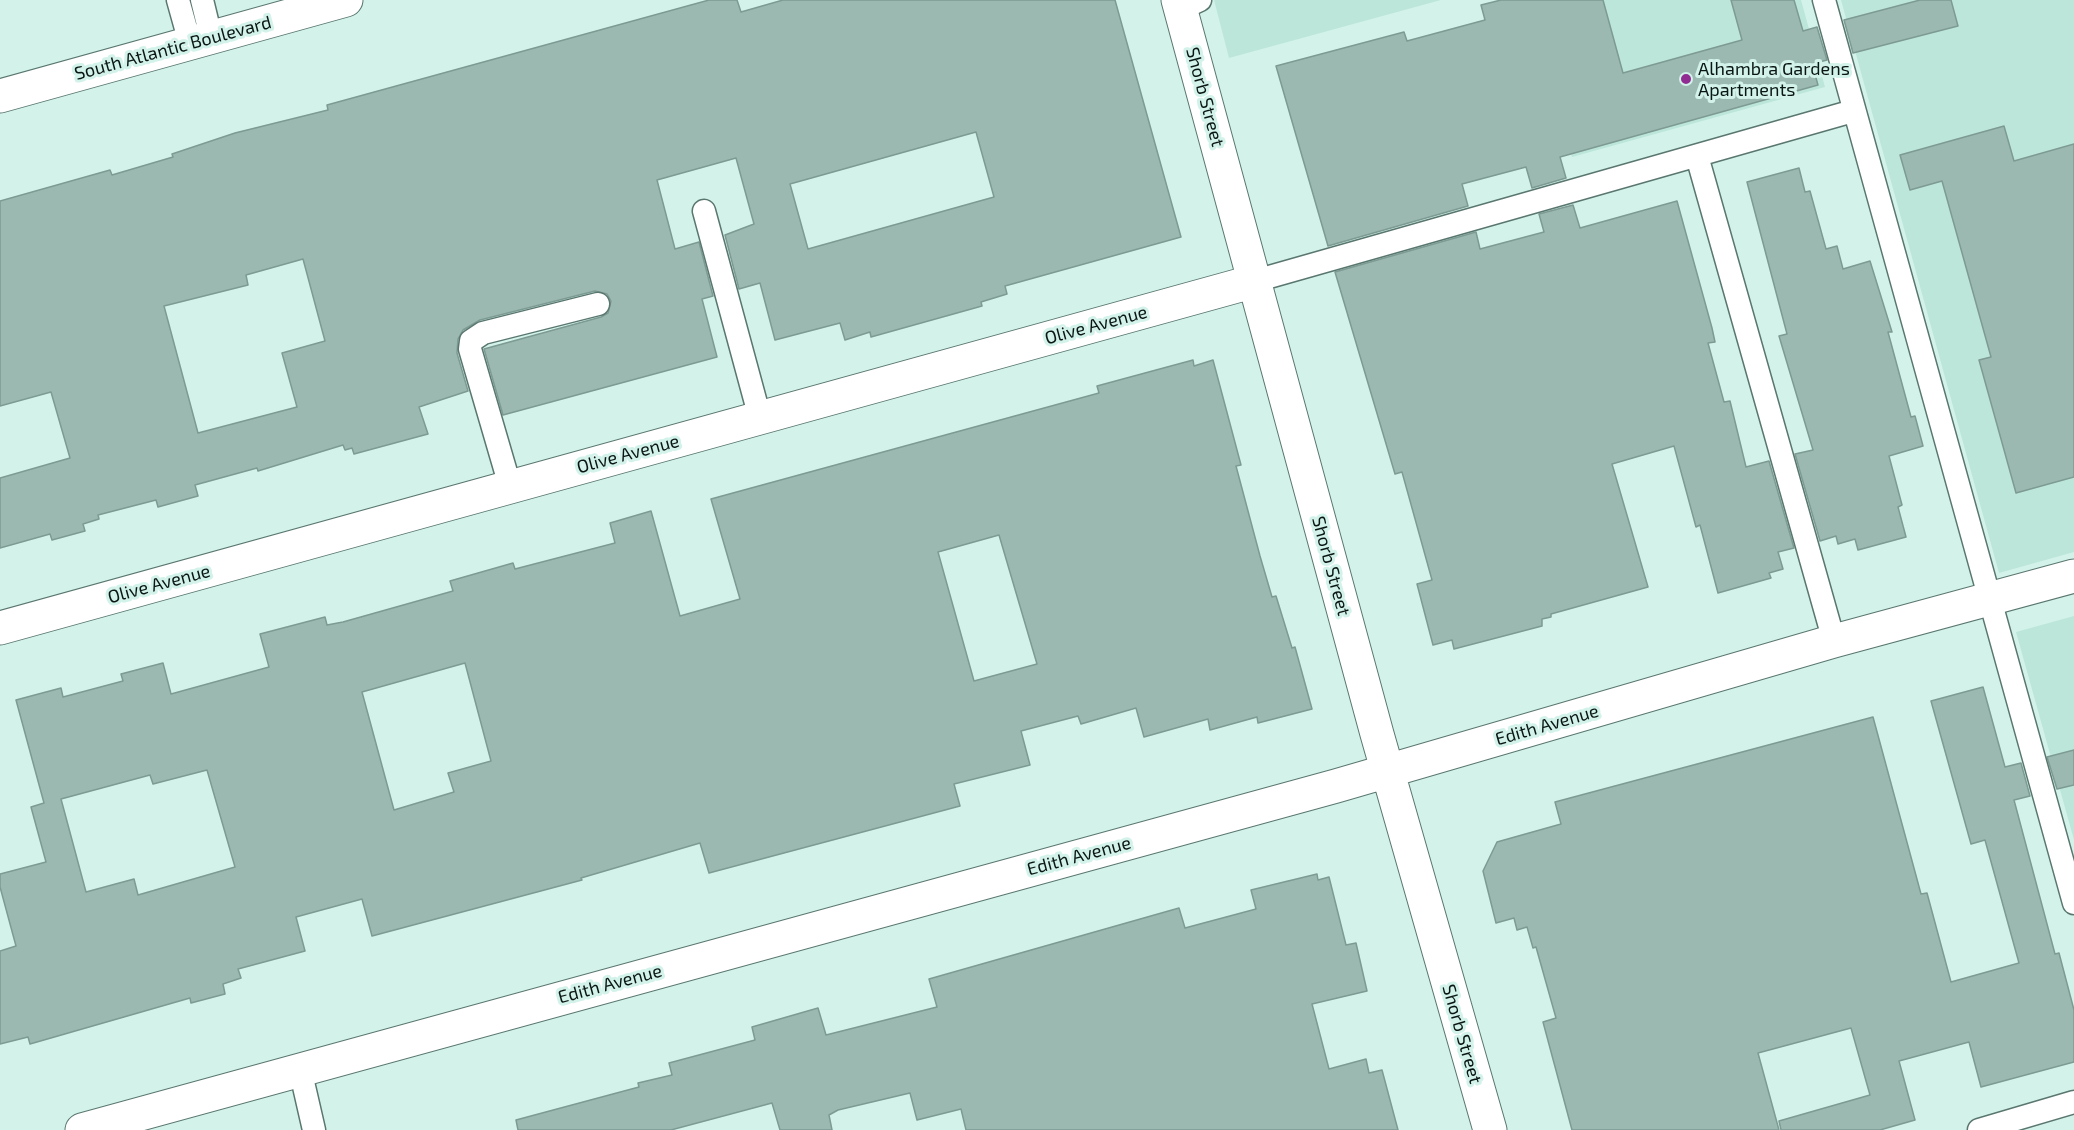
<!DOCTYPE html>
<style>
body{margin:0}
canvas{display:block;background:#d2f2ea}
</style>
<canvas width="2074" height="1130"></canvas>
<script>
const g = document.querySelector('canvas').getContext('2d');
g.lineJoin = 'round';
function paint(path, color) { g.fillStyle = color; g.fill(path, 'evenodd'); }
const poly = rows => new Path2D(rows.map(r => 'M' + r).join(''));
function strokePath(path, color, width, dash) { g.strokeStyle = color; g.lineWidth = width; g.lineCap = dash ? 'butt' : 'round'; g.setLineDash(dash || []); g.stroke(path); }
function drawText(font, color, halo, rows, align = 'center') {
  g.font = font + ' "Exo 2",sans-serif'; g.lineWidth = 6; g.setLineDash([]); g.textBaseline = 'middle'; g.strokeStyle = halo; g.fillStyle = color; for (const [text, x, y, turn = 0] of rows) {
    g.save(); g.translate(x, y); g.rotate((+turn || 0) * Math.PI / 180); g.textAlign = isNaN(turn) ? turn : align; if (halo) g.strokeText(text, 0, 0); g.fillText(text, 0, 0); g.restore();
  }
}
paint(poly([
 [1214,0,1441,0,1229,58],
 [1527,0,1801,0,1825,87,1572,157],
 [1841,0,2074,0,2074,552,1999,573],
 [2074,616,2074,840,2016,632]
]), '#bde6db');
const building = poly([
 [709,0,737,0,741,12,783,0,1115,0,1181,237,1005,286,1007,294,981,302,982,306,871,337,870,332,845,340,840,323,775,340,760,283,739,289,725,235,754,224,736,158,657,180,675,249,699,242,713,296,702,299,717,357,503,415,484,349,601,317,608,313,611,301,607,294,595,291,480,320,463,330,458,339,457,353,468,391,419,407,428,434,354,454,352,448,345,450,343,445,258,471,257,468,195,485,198,496,158,507,156,500,98,515,99,519,83,524,85,531,52,540,50,534,0,548,0,478,70,458,51,392,0,406,0,201,110,170,112,175,173,157,172,154,235,133,328,110,327,105,709,0],
 [976,132,994,197,808,249,790,184,976,132],
 [303,259,325,341,282,353,297,407,198,433,164,306,248,285,246,275,303,259],
 [1501,0,1603,0,1623,73,1742,40,1731,0,1794,0,1803,31,1817,27,1827,60,1812,64,1818,85,1560,157,1566,178,1532,188,1526,167,1462,184,1468,206,1328,246,1276,66,1404,32,1407,41,1485,20,1481,5,1501,0],
 [1920,0,1951,0,1958,26,1853,53,1844,20,1920,0],
 [2004,126,2014,161,2074,144,2074,477,2016,493,1979,360,1991,357,1942,181,1910,190,1900,155,2004,126],
 [1799,168,1805,192,1810,191,1826,249,1837,246,1843,269,1870,261,1892,332,1888,332,1911,417,1915,416,1923,446,1889,456,1902,505,1898,507,1906,537,1858,550,1855,539,1838,544,1836,536,1820,541,1795,454,1813,450,1779,336,1787,334,1747,182,1799,168],
 [1677,201,1712,328,1715,342,1708,343,1724,402,1730,401,1746,467,1769,461,1794,548,1778,552,1783,569,1769,573,1771,578,1718,593,1700,525,1696,527,1674,446,1612,464,1648,587,1551,614,1551,617,1542,619,1542,626,1454,649,1452,640,1433,645,1417,584,1432,580,1402,472,1395,474,1335,272,1476,232,1480,249,1544,232,1539,214,1573,205,1580,228,1677,201],
 [1193,360,1194,366,1213,360,1241,465,1236,466,1260,556,1272,597,1276,596,1292,648,1295,647,1312,709,1258,723,1257,717,1210,730,1208,719,1144,737,1136,708,1081,724,1078,716,1021,731,1030,765,954,784,960,806,709,873,700,843,581,878,582,880,372,936,362,899,296,917,305,951,238,969,241,978,223,984,225,994,191,1003,190,998,30,1044,28,1037,0,1044,0,951,16,946,0,887,0,874,46,862,31,807,44,803,16,700,61,688,63,697,123,681,121,674,163,663,171,694,269,667,260,634,325,617,327,625,343,622,453,591,450,581,513,563,515,569,615,543,610,523,651,511,680,616,740,599,711,499,1099,393,1097,386,1193,360],
 [999,535,1037,664,974,681,938,552,999,535],
 [465,663,491,761,448,773,454,792,394,810,362,692,465,663],
 [207,770,235,867,138,895,134,879,86,892,61,799,150,775,153,784,207,770],
 [1983,687,2005,767,2021,763,2030,796,2014,800,2055,954,2059,953,2074,1010,2074,1062,1981,1087,1969,1042,1899,1061,1915,1120,1880,1130,1781,1130,1779,1121,1870,1095,1851,1028,1758,1053,1779,1130,1572,1130,1543,1022,1556,1018,1536,947,1533,948,1527,927,1517,930,1514,918,1496,923,1483,871,1497,842,1561,824,1555,802,1873,717,1921,894,1927,893,1951,982,2019,963,1985,840,1971,844,1931,701,1983,687],
 [2074,750,2074,785,2057,789,2047,757,2074,750],
 [1317,874,1318,880,1329,877,1346,945,1356,943,1367,991,1312,1004,1329,1069,1366,1059,1369,1073,1382,1070,1398,1130,966,1130,961,1109,917,1120,910,1093,838,1110,829,1115,832,1130,780,1130,772,1103,671,1130,518,1130,516,1120,639,1087,638,1083,672,1075,669,1063,755,1040,752,1027,818,1008,826,1035,937,1007,929,979,1179,908,1185,928,1256,909,1251,890,1317,874]
]);
paint(building, '#9bb9b1');
strokePath(building, '#7d9b93', 1.5);
const service = poly([
 [178,0,190,43],
 [202,0,211,37],
 [1824,0,2074,903],
 [1181,9,1200,0],
 [1697,156,1834,641],
 [704,211,760,418],
 [1255,281,1853,111],
 [510,486,470,349,471,341,483,333,598,304],
 [300,1069,314,1130],
 [1979,1130,2074,1102]
]);
const minor = poly([
 [1178,0,1377,734,1490,1130],
 [0,628,1255,281],
 [82,1130,1336,786,1834,641,2074,576]
]);
const primary = poly([
 [0,96,346,0]
]);
strokePath(service, '#5a776f', 25);
strokePath(minor, '#5a776f', 35);
strokePath(primary, '#5a776f', 35);
strokePath(service, '#fff', 22);
strokePath(minor, '#fff', 33);
strokePath(primary, '#fff', 33);
for (const [x, y, r, color] of [
 [1686,79,6,"#912c93"]
]) { const dot = new Path2D(); dot.arc(x, y, r, 0, 2 * Math.PI); g.fillStyle = color; g.fill(dot); strokePath(dot, '#d2f2ea', 2); }
drawText('18px', '#0a1613', '#d2f2ea', [
 ["South Atlantic Boulevard",173,48,-15],
 ["Shorb Street",1205,97,75],
 ["Olive Avenue",1096,325,-15],
 ["Olive Avenue",628,454,-15],
 ["Shorb Street",1331,566,75],
 ["Olive Avenue",159,584,-15],
 ["Edith Avenue",1547,725,-16],
 ["Edith Avenue",1079,856,-15],
 ["Edith Avenue",610,984,-15],
 ["Shorb Street",1462,1034,74]
]);
drawText('18px', '#0a1613', '#d2f2ea', [
 ["Alhambra Gardens",1698,69],
 ["Apartments",1698,90]
], 'left');
</script>
